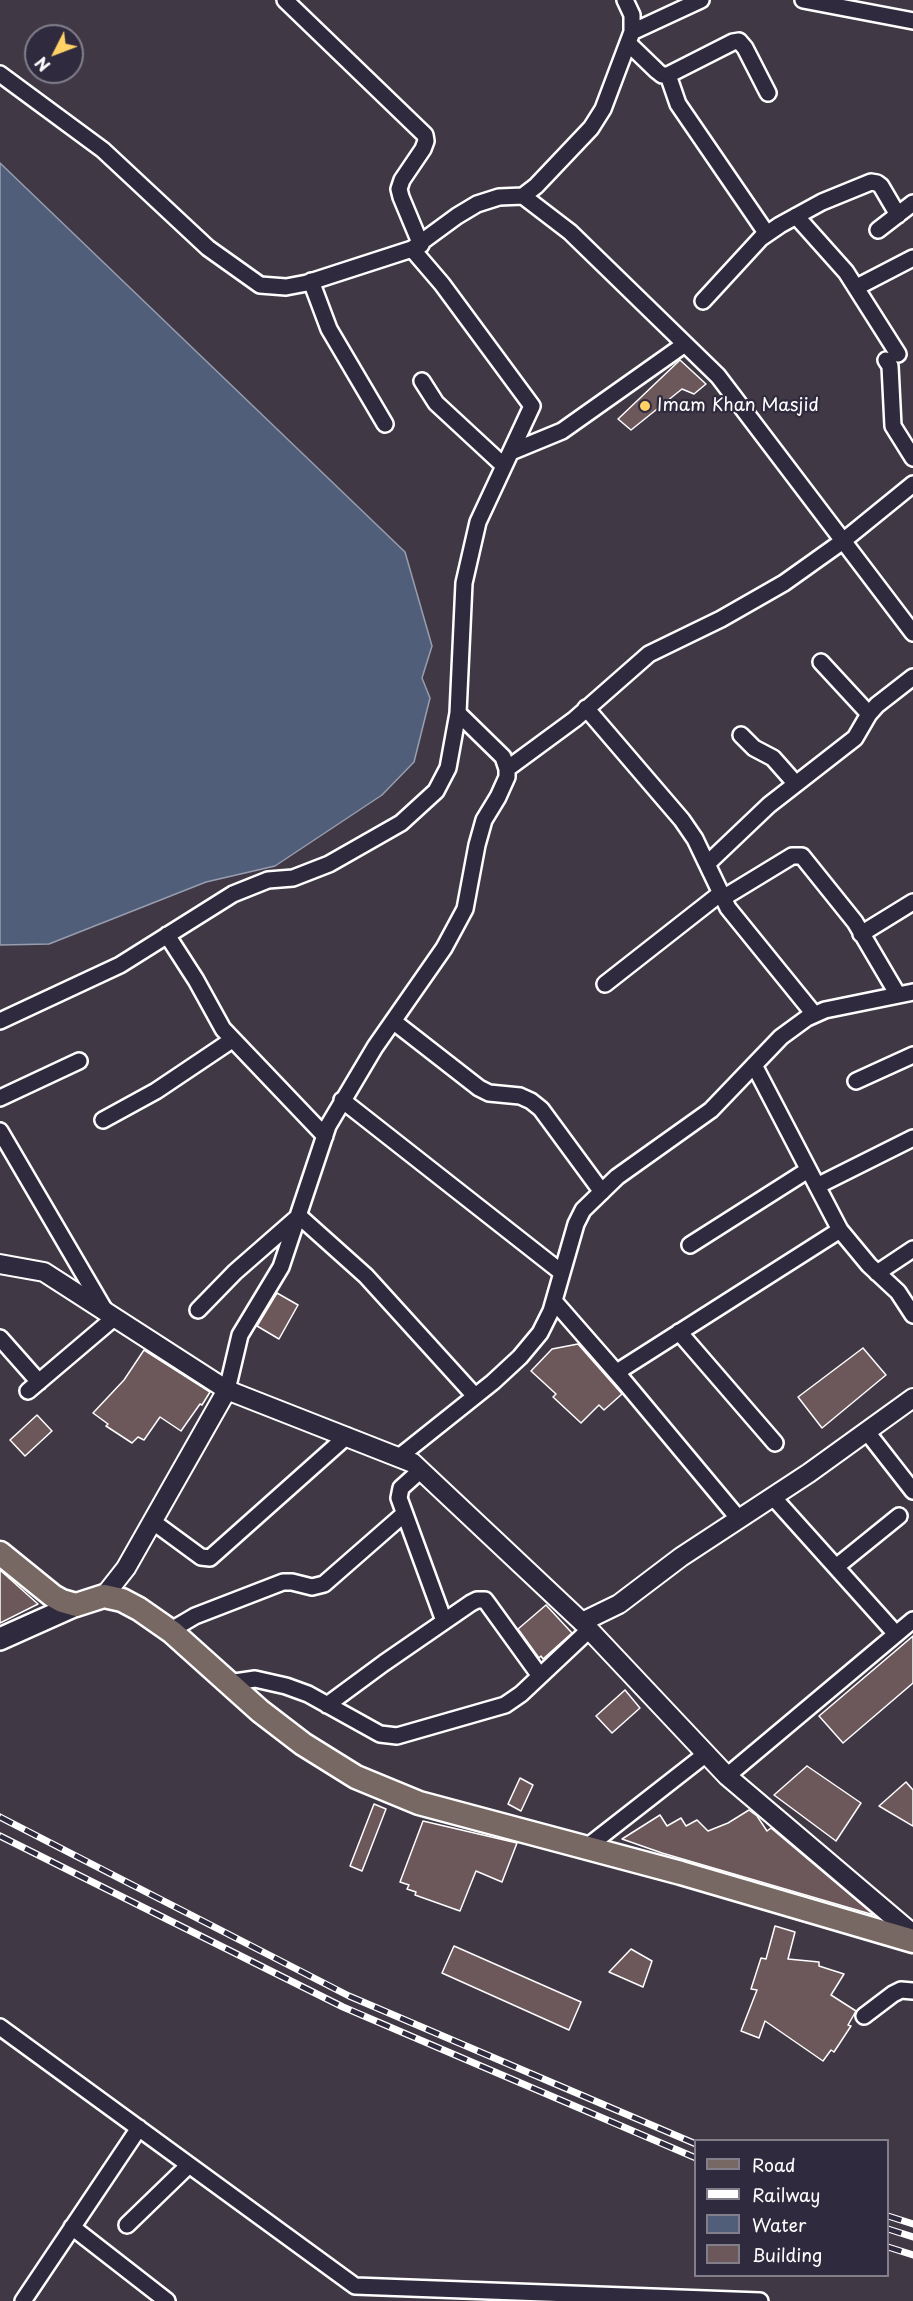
<!DOCTYPE html>
<style>
body{margin:0}
#map{position:relative;width:913px;height:2301px;overflow:hidden;background:#413846;font-family:"Playpen Sans",sans-serif}
canvas{display:block}
.legend{position:absolute;left:694px;top:2139px;width:195px;height:138px;box-sizing:border-box;background:#2f2a3d;border:2px solid #827f8b;margin:0;padding:8px 10px;list-style:none;font-size:18px;color:#fff}
.legend li{display:flex;align-items:center;gap:12px;height:30px}
.legend b{width:30px;border:2px solid #827f8b}
.north{position:absolute;left:24px;top:24px;width:60px;height:60px;box-sizing:border-box;background:#2f2a3d;border:2px solid #827f8b;border-radius:50%;rotate:228deg;font-size:16px;font-weight:700;line-height:24px;text-align:center;color:#fff}
.north::after{content:'';display:block;margin:auto;width:21px;height:27px;background:#ffd166;clip-path:polygon(50% 0,100% 100%,50% 72%,0 100%)}
</style>
<div id="map">
<canvas width="913" height="2301"></canvas>
<ul class="legend">
<li><b style="height:8px;background:#776864"></b>Road</li>
<li><b style="height:8px;background:#fff"></b>Railway</li>
<li><b style="height:16px;background:#515e7a"></b>Water</li>
<li><b style="height:16px;background:#6c575a"></b>Building</li>
</ul>
<div class="north">N</div>
</div>
<script>
const g = document.querySelector('canvas').getContext('2d');
g.lineJoin = 'round';
function paint(path, color) { g.fillStyle = color; g.fill(path, 'evenodd'); }
const poly = rows => new Path2D(rows.map(r => 'M' + r).join(''));
function strokePath(path, color, width, dash) { g.strokeStyle = color; g.lineWidth = width; g.lineCap = dash ? 'butt' : 'round'; g.setLineDash(dash || []); g.stroke(path); }
function drawText(font, color, halo, rows, align = 'center') {
  g.font = font + ' "Playpen Sans",sans-serif'; g.lineWidth = 4.5; g.setLineDash([]); g.textBaseline = 'middle'; g.strokeStyle = halo; g.fillStyle = color; for (const [text, x, y, turn = 0] of rows) {
    g.save(); g.translate(x, y); g.rotate((+turn || 0) * Math.PI / 180); g.textAlign = isNaN(turn) ? turn : align; if (halo) g.strokeText(text, 0, 0); g.fillText(text, 0, 0); g.restore();
  }
}
const water = poly([
 [0,163,405,552,432,646,422,678,430,698,414,762,382,795,275,866,206,882,49,944,0,945,0,163]
]);
paint(water, '#515e7a');
strokePath(water, '#979eaf', 1.5);
const building = poly([
 [680,360,706,384,694,394,682,389,631,430,618,419,680,360],
 [277,1293,298,1305,279,1339,257,1326,277,1293],
 [578,1344,622,1394,604,1410,599,1405,581,1423,553,1397,556,1394,531,1371,552,1349,578,1344],
 [863,1348,886,1375,822,1428,798,1397,863,1348],
 [144,1350,210,1392,202,1405,200,1404,181,1431,160,1417,144,1440,138,1437,132,1443,106,1426,108,1424,93,1413,124,1380,144,1350],
 [37,1415,52,1431,25,1456,10,1440,37,1415],
 [0,1570,38,1604,0,1623,0,1570],
 [546,1605,572,1633,543,1659,541,1656,539,1658,518,1629,546,1605],
 [913,1636,913,1683,843,1743,819,1716,913,1636],
 [625,1690,640,1708,612,1733,596,1716,625,1690],
 [807,1766,861,1803,836,1841,774,1795,807,1766],
 [520,1778,533,1785,521,1811,508,1804,520,1778],
 [906,1782,913,1790,913,1826,879,1806,906,1782],
 [374,1804,386,1809,362,1871,350,1866,374,1804],
 [749,1810,757,1816,767,1831,771,1828,874,1915,662,1853,622,1839,660,1815,667,1826,681,1818,686,1826,697,1820,708,1831,728,1823,749,1810],
 [423,1821,517,1843,502,1882,476,1871,460,1911,415,1895,416,1892,407,1889,409,1885,400,1882,423,1821],
 [775,1926,795,1932,788,1959,819,1962,819,1966,844,1974,831,1995,856,2011,848,2025,851,2026,834,2052,831,2050,823,2061,765,2021,759,2038,741,2031,757,1990,751,1989,761,1958,766,1959,775,1926],
 [454,1946,581,2002,569,2030,442,1973,454,1946],
 [631,1949,652,1961,643,1987,609,1972,631,1949]
]);
paint(building, '#6c575a');
strokePath(building, '#fff', 1.5);
const minor = poly([
 [285,0,425,135,426,141,423,149,402,180,399,189,401,197,421,245],
 [803,0,913,21],
 [632,32,701,0],
 [628,43,657,71,662,75,668,75,733,42,739,41,745,48,768,93],
 [0,74,103,150,208,248,260,285,286,287,307,283,412,249,442,284,532,406,478,522,464,583,458,713,448,768,436,791,401,823,329,864,293,878,268,880,233,894,120,965,0,1021],
 [668,75,678,104,767,234],
 [523,196,570,232,718,376,913,633],
 [796,216,846,272,898,354],
 [878,230,913,203],
 [412,249,457,216,477,204,499,197,523,196,536,186,591,128,603,109,632,32,632,15,625,0],
 [311,281,329,329,385,424],
 [857,287,913,258],
 [703,301,761,238,780,225,822,202,871,182,877,183,881,186,898,215],
 [886,360,890,366,893,426,913,458],
 [422,381,436,403,504,466],
 [511,452,562,431,685,344],
 [821,662,869,714],
 [586,708,682,820,695,839,728,908,814,1014],
 [741,735,754,748,773,758,796,784],
 [507,769,575,719,649,654,721,619,784,583,843,541,913,484],
 [707,864,769,805,855,738,869,714,877,705,913,677],
 [723,898,792,856,802,856,855,922,898,995],
 [861,934,913,902],
 [167,935,196,980,223,1029,325,1136],
 [605,984,721,893],
 [393,1021,479,1088,489,1093,520,1096,531,1101,541,1109,602,1192],
 [754,1065,840,1230,869,1265,898,1292,913,1315],
 [856,1081,913,1055],
 [0,1098,79,1061],
 [342,1100,561,1272],
 [103,1120,156,1091,232,1040],
 [0,1131,107,1314],
 [817,1186,913,1138],
 [690,1245,808,1170],
 [877,1273,913,1249],
 [554,1301,623,1380,739,1519],
 [198,1310,235,1272,299,1216,366,1276,475,1396],
 [679,1332,775,1443],
 [0,1338,39,1382],
 [617,1372,840,1230],
 [227,1390,240,1335,281,1267,328,1126,375,1047,444,948,465,909,477,845,484,820,498,797,507,777,507,769,503,757,458,713],
 [28,1391,114,1318],
 [867,1432,913,1491],
 [399,1457,493,1382,520,1357,540,1333,551,1311,576,1224,583,1210,617,1177,711,1110,781,1037,807,1018,825,1010,913,992],
 [421,1470,401,1488,399,1498,444,1621],
 [773,1497,896,1634],
 [152,1521,201,1557,210,1558,347,1436],
 [836,1567,899,1516],
 [172,1632,178,1626,195,1616,283,1582,292,1582,312,1587,324,1584,404,1514],
 [228,1683,255,1679,286,1686,308,1694,380,1734,397,1736,505,1705,521,1694,589,1630],
 [327,1705,384,1663,471,1603,477,1600,485,1600,488,1604,540,1676],
 [727,1776,913,1620],
 [587,1847,706,1754],
 [864,2016,893,1994,901,1990,913,1991],
 [0,2027,355,2286,760,2301],
 [127,2225,189,2165],
 [72,2227,167,2301],
 [23,2301,139,2128]
]);
const tertiary = poly([
 [0,1264,44,1272,227,1390,413,1463,582,1622,727,1776,913,1934],
 [104,1596,126,1568,227,1390],
 [582,1622,619,1604,681,1557,809,1473,913,1398]
]);
const secondary = poly([
 [0,1639,76,1605]
]);
const primary = poly([
 [0,1553,53,1596,62,1601,76,1605,104,1596,122,1600,139,1609,172,1632,260,1711,303,1744,356,1777,419,1803,681,1873,913,1941]
]);
strokePath(minor, '#fff', 20);
strokePath(tertiary, '#fff', 22);
strokePath(secondary, '#fff', 26);
strokePath(primary, '#fff', 27);
strokePath(minor, '#2f2a3d', 15);
strokePath(tertiary, '#2f2a3d', 18);
strokePath(secondary, '#2f2a3d', 21);
strokePath(primary, '#776864', 22);
const rail = poly([
 [0,1817,349,1996,696,2144],
 [0,1836,343,2007,696,2158],
 [888,2216,913,2224],
 [888,2229,913,2237],
 [888,2247,913,2255]
]);
strokePath(rail, '#fff', 7);
strokePath(rail, '#2f2a3d', 4.5, [14]);
for (const [x, y, r, color] of [
 [645,406,6,"#ffd166"]
]) { const dot = new Path2D(); dot.arc(x, y, r, 0, 2 * Math.PI); g.fillStyle = color; g.fill(dot); strokePath(dot, '#2f2a3d', 2); }
drawText('18px', '#fff', '#2f2a3d', [
 ["Imam Khan Masjid",657,406]
], 'left');
</script>
